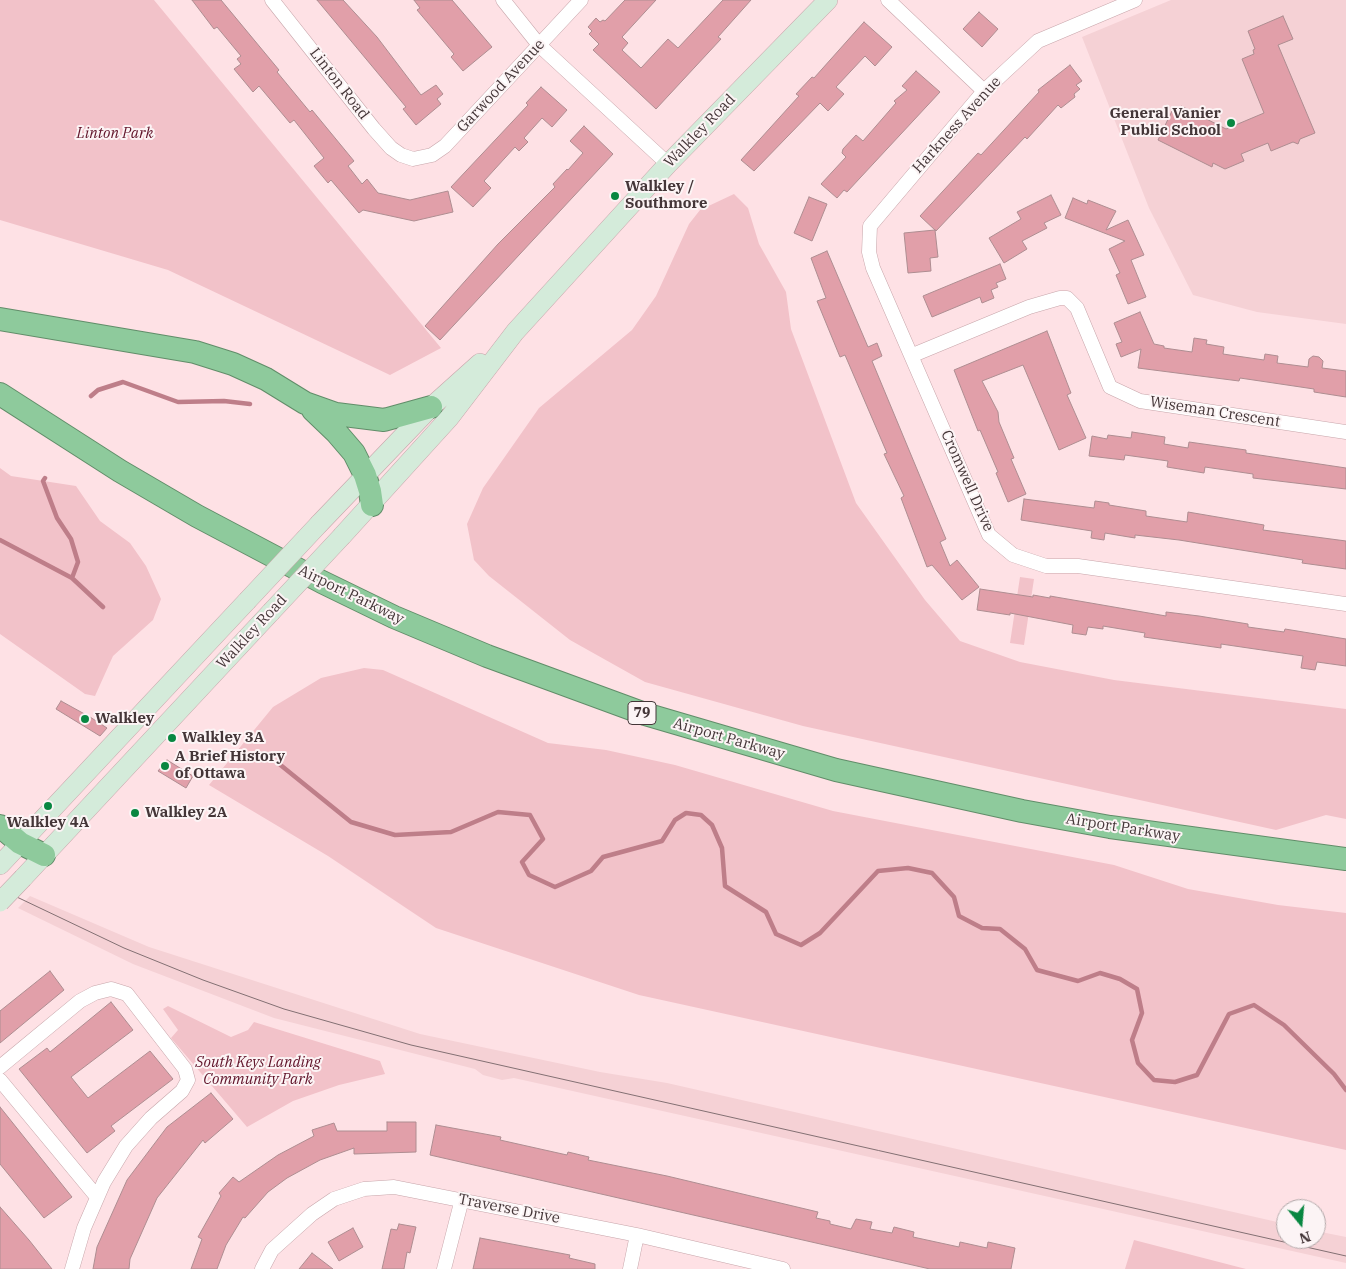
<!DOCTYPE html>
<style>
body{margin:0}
#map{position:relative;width:1346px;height:1269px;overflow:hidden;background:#fee1e5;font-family:"IBM Plex Serif",serif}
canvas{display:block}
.north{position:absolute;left:1276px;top:1199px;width:50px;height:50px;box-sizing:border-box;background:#fcf4f5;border:1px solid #b2a8a9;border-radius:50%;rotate:163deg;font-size:14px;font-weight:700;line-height:20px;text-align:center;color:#443638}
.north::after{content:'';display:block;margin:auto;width:18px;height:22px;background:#088741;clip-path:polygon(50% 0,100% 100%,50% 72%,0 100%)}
</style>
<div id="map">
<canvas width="1346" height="1269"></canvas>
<div class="north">N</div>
</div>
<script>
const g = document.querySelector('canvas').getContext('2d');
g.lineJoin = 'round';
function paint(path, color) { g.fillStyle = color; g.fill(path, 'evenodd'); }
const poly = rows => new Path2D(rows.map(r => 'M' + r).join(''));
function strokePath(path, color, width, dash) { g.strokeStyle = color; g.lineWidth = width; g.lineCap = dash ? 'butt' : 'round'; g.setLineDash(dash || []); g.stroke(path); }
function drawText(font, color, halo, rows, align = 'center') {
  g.font = font + ' "IBM Plex Serif",serif'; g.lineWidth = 4; g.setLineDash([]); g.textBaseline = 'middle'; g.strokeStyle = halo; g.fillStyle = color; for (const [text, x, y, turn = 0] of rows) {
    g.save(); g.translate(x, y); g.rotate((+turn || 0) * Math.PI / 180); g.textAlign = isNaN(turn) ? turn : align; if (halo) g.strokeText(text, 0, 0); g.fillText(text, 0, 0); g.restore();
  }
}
paint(poly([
 [1171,0,1346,0,1346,324,1257,312,1193,295,1149,208,1082,37],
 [30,896,149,947,420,1034,600,1072,667,1083,1286,1224,1286,1239,1316,1239,1316,1231,1346,1237,1346,1263,514,1078,502,1080,483,1075,475,1069,274,1018,133,964,18,908]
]), '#f5d1d5');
paint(poly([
 [0,0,154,0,441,348,390,375,168,270,0,220],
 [734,194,748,208,759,244,786,292,791,329,856,503,925,600,960,641,1020,662,1114,680,1346,709,1346,819,1326,815,1276,830,803,726,645,682,570,640,489,576,474,560,467,524,483,488,539,408,632,330,656,296,689,224,700,210],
 [0,468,11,476,76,486,100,521,130,543,146,566,161,599,153,620,113,656,95,696,85,694,0,634],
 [1020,577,1034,579,1024,645,1010,643],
 [364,668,383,670,548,743,606,750,675,765,833,811,1114,865,1188,889,1278,905,1346,913,1346,1150,639,995,436,928,328,856,209,785,273,707,321,678],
 [168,1006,231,1037,248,1030,254,1022,380,1061,385,1074,339,1085,293,1101,247,1127,171,1038,178,1030,163,1009],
 [1134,1240,1246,1269,1125,1269]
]), '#f2c2c9');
strokePath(poly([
 [91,396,98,390,123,382,178,402,224,401,250,404],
 [45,478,43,481,57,518,71,539,78,562,72,578],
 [0,540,72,578,103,607],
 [278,763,351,822,395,835,451,832,498,812,530,815,543,839,522,862,529,875,555,887,591,871,603,857,662,841,675,820,686,813,701,815,712,825,722,848,725,886,766,912,776,934,801,945,820,933,878,871,908,868,932,873,954,897,959,916,982,928,1000,929,1025,949,1037,970,1078,981,1100,973,1120,979,1137,989,1142,1013,1132,1040,1138,1063,1154,1080,1175,1082,1197,1075,1229,1014,1254,1005,1284,1025,1334,1074,1346,1090]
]), '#be7e89', 4.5);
const building = poly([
 [192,0,221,0,279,70,277,72,310,112,312,110,354,161,348,166,362,184,367,179,378,193,410,200,448,191,453,212,414,221,363,210,359,213,331,180,328,183,314,166,324,158,294,120,290,123,259,86,253,92,234,69,241,64,237,59,241,56,217,27,214,29,192,0],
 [317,0,343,0,377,37,421,95,436,85,443,94,437,99,441,104,416,125,403,109,406,107,317,0],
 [414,0,452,0,492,47,463,71,451,57,454,54,417,10,420,8,414,0],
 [625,0,656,0,622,37,628,43,622,50,641,68,668,39,678,48,723,0,751,0,718,37,721,39,656,109,593,50,599,44,589,34,592,31,588,27,596,18,600,22,603,20,605,21,625,0],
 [979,12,998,29,982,47,963,29,979,12],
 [1283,16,1293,39,1278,45,1315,133,1300,139,1298,144,1293,142,1271,151,1268,143,1241,154,1244,161,1225,169,1213,163,1212,167,1158,140,1172,111,1177,114,1181,106,1226,129,1264,113,1242,59,1254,54,1253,50,1255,49,1248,31,1283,16],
 [864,22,892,47,875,66,865,56,836,87,844,94,828,111,820,103,754,171,741,160,799,96,796,94,812,77,814,78,864,22],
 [1070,65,1082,81,1076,85,1080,89,1074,94,1075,97,1061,108,1058,105,1027,139,1025,137,936,231,920,216,978,153,981,155,1039,92,1038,90,1070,65],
 [916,71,940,92,847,192,844,190,837,198,821,184,846,157,842,153,843,149,856,135,863,141,896,103,894,101,907,90,902,86,916,71],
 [541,87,567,110,552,127,542,118,524,138,528,142,519,151,515,147,484,181,491,188,473,207,451,187,528,105,526,103,541,87],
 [584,126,613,154,440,340,425,326,498,244,555,187,553,184,567,169,568,170,583,153,570,141,584,126],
 [1051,195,1061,215,1044,223,1047,228,1022,241,1027,249,1004,263,989,238,1021,219,1017,212,1051,195],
 [809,197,827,204,812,241,794,233,809,197],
 [1073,198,1087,204,1088,200,1116,211,1106,230,1128,220,1144,255,1131,260,1146,297,1128,304,1116,275,1120,273,1109,249,1125,241,1065,218,1073,198],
 [935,230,938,257,930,258,931,271,908,273,904,233,935,230],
 [827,251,868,347,877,343,882,356,872,361,946,539,940,542,950,566,957,560,979,587,962,600,932,565,927,567,901,498,904,496,884,454,887,453,845,355,840,357,817,301,826,298,811,258,827,251],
 [1000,264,1006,279,996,283,998,287,991,290,994,298,982,303,980,297,932,317,923,296,1000,264],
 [1140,312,1154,344,1164,346,1164,348,1192,352,1194,338,1207,340,1206,344,1224,347,1223,354,1264,360,1265,354,1278,356,1277,363,1308,367,1309,359,1313,356,1319,357,1323,361,1322,368,1346,371,1346,397,1314,392,1314,389,1240,378,1239,381,1138,368,1141,349,1121,357,1116,344,1122,342,1114,323,1140,312],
 [1047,331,1071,393,1067,395,1086,438,1059,450,1023,365,982,381,998,412,999,422,1014,458,1011,459,1026,494,1008,502,996,473,998,472,980,430,978,431,954,370,1047,331],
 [1132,432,1165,437,1164,444,1188,448,1189,442,1246,450,1246,453,1346,468,1346,489,1253,478,1253,474,1205,467,1204,473,1167,467,1168,461,1125,455,1124,460,1089,456,1092,436,1107,439,1108,435,1131,438,1132,432],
 [1024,499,1094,508,1095,501,1109,503,1109,505,1146,511,1146,516,1187,522,1188,512,1264,525,1263,530,1346,541,1346,569,1302,563,1303,560,1179,540,1135,535,1135,538,1105,533,1104,540,1091,538,1092,531,1021,520,1024,499],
 [980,589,1033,597,1033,595,1050,598,1050,596,1166,616,1166,612,1199,616,1248,624,1248,627,1284,632,1285,629,1346,639,1346,666,1317,662,1315,670,1301,668,1303,656,1221,644,1221,648,1144,637,1145,633,1103,626,1103,629,1088,627,1086,635,1072,633,1073,625,1010,613,1010,615,977,610,980,589],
 [61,701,90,717,107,728,100,736,56,709,61,701],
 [167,760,193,776,186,788,158,771,167,760],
 [50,971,64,990,0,1043,0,1011,50,971],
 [111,1002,133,1030,71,1077,88,1098,150,1051,173,1079,111,1126,115,1131,87,1153,19,1069,47,1048,50,1052,111,1002],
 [211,1093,233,1119,205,1143,203,1140,157,1198,130,1259,129,1269,93,1269,97,1247,127,1180,167,1127,211,1093],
 [0,1107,72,1197,44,1218,0,1164,0,1107],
 [387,1122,416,1122,416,1152,354,1154,354,1148,320,1160,287,1178,268,1192,245,1218,243,1217,226,1245,217,1269,191,1269,202,1239,198,1237,221,1196,219,1193,233,1177,239,1182,278,1155,314,1136,312,1130,334,1123,337,1131,387,1131,387,1122],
 [436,1125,501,1137,500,1140,567,1155,568,1152,589,1157,588,1160,667,1176,818,1212,816,1218,830,1221,830,1224,851,1229,856,1219,872,1222,870,1229,892,1233,894,1227,914,1232,913,1237,959,1247,960,1242,987,1248,988,1242,1015,1248,1011,1269,930,1269,430,1155,436,1125],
 [0,1207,29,1240,52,1269,0,1269,0,1207],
 [399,1224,416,1227,410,1253,407,1252,404,1269,382,1269,391,1229,397,1230,399,1224],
 [353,1228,363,1247,339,1261,328,1242,353,1228],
 [480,1238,570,1255,569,1258,595,1264,595,1269,473,1269,480,1238],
 [312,1253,333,1269,299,1269,312,1253]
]);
paint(building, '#e19fa9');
strokePath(building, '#ae8d91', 1);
const minor = poly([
 [272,0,374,129,391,148,401,155,413,159,432,155,445,146,581,0],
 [503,0,539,45,668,164],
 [888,0,984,91],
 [1135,0,1038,41,984,91,870,226,869,252,873,268,989,535,1013,555,1046,566,1078,566,1346,604],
 [913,355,1029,307,1060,298,1067,298,1077,308,1110,387,1140,401,1346,432],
 [0,1067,80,1001,95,993,111,989,127,994,185,1069,188,1080,182,1091,151,1118,126,1146,104,1182,84,1228,72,1269],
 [0,1080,97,1197],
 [262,1269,272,1250,312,1214,334,1199,364,1189,394,1187,637,1235,783,1269],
 [444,1269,462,1199],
 [630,1269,637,1235]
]);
const secondary = poly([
 [319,524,431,407,480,363],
 [342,536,450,417,515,332,668,164,828,0],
 [0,865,247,601],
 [23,878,271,612]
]);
const trunk = poly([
 [0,319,195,352,233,364,266,379,305,403,336,414,384,420,431,407],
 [0,394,120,471,197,516,322,582,394,617,487,656,645,714,836,770,1022,811,1110,827,1346,859],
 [313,410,336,432,354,453,365,475,370,491,372,505],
 [0,826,20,843,44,855]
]);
strokePath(minor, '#c7a5aa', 15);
strokePath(secondary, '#c7a5aa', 20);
strokePath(trunk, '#618d69', 24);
strokePath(minor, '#fff', 14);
strokePath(secondary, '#d4ebda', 19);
strokePath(trunk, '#8eca9c', 22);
strokePath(poly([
 [0,889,124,948,203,980,284,1009,411,1045,1346,1256]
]), '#837073', 1);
const secondaryBridge = poly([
 [247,601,319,524],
 [271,612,342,536],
 [0,902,23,878]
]);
strokePath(secondaryBridge, '#c7a5aa', 20, []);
strokePath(secondaryBridge, '#d4ebda', 19);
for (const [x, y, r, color] of [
 [1231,123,5,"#088741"],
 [615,196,5,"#088741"],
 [85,719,5,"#088741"],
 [172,738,5,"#088741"],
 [165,766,5,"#088741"],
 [48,806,5,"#088741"],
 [135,813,5,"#088741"]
]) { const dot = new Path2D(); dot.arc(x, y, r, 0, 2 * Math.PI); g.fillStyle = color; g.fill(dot); strokePath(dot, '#fcf4f5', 2); }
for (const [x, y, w] of [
 [642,713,28]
]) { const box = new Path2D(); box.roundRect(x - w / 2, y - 11.5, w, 23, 4); g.fillStyle = '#fcf4f5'; g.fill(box); strokePath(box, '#443638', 1); }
drawText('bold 14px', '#443638', null, [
 ["79",642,713]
]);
drawText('15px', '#443638', '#fcf4f5', [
 ["Linton Road",339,84,52],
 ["Garwood Avenue",501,86,-47],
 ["Harkness Avenue",957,125,-48],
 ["Walkley Road",700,131,-46],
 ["Wiseman Crescent",1215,412,9],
 ["Cromwell Drive",967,481,66],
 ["Airport Parkway",351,595,26],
 ["Walkley Road",252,632,-47],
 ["Airport Parkway",729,739,16],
 ["Airport Parkway",1123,828,9],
 ["Traverse Drive",509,1209,11]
]);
drawText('bold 15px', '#443638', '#fcf4f5', [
 ["General Vanier",1221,114,"right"],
 ["Public School",1221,131,"right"],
 ["Walkley /",625,187],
 ["Southmore",625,204],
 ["Walkley",95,719],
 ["Walkley 3A",182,738],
 ["A Brief History",175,757],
 ["of Ottawa",175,774],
 ["Walkley 2A",145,813],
 ["Walkley 4A",48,823,"center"]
], 'left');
drawText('italic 15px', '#61142a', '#fcf4f5', [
 ["Linton Park",115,134],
 ["South Keys Landing",258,1063],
 ["Community Park",258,1080]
]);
</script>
